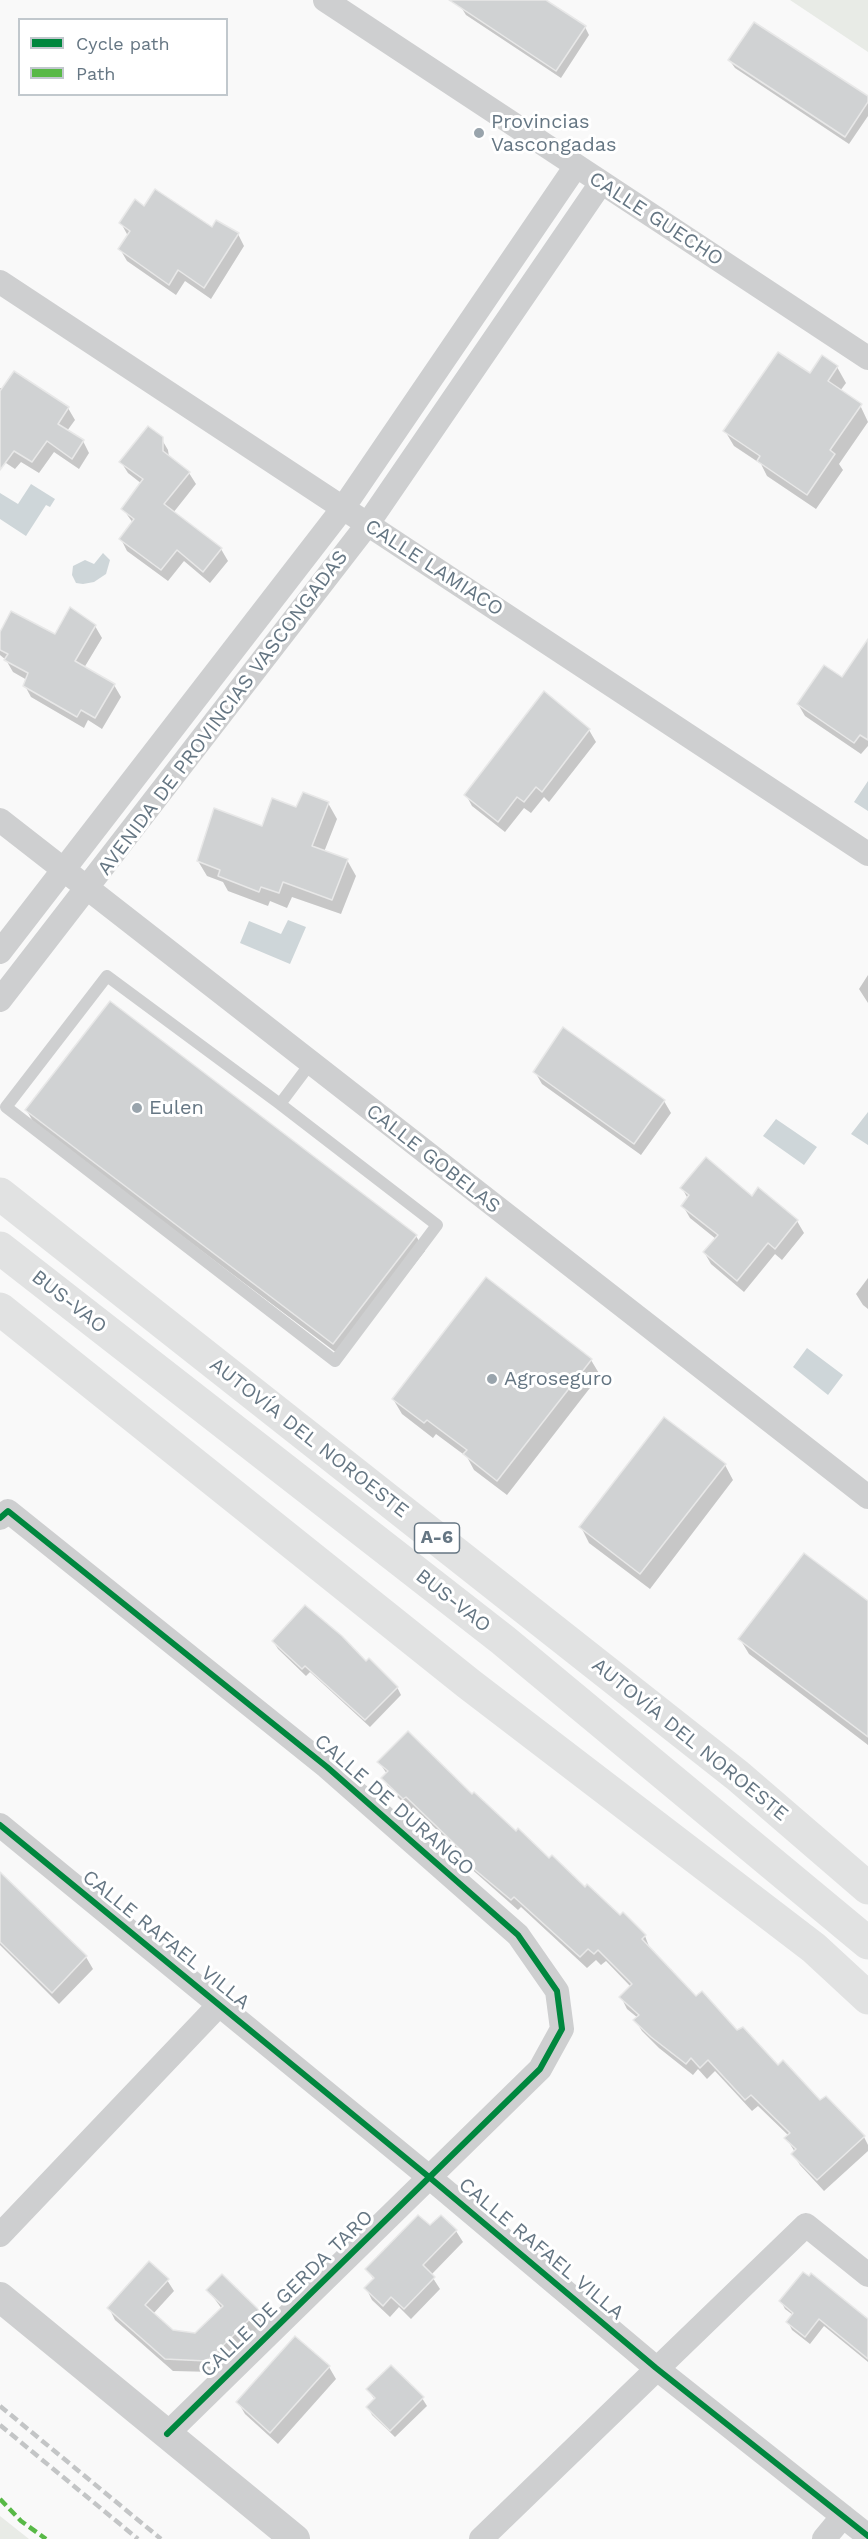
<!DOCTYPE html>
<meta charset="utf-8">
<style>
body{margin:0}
#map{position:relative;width:868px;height:2539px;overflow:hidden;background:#f9f9f9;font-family:"Work Sans",sans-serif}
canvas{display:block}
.legend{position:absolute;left:18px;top:18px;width:210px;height:78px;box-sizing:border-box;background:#fff;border:2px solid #c1c8cd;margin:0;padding:8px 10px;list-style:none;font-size:18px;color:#657683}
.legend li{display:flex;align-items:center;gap:12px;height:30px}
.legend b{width:30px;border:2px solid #c1c8cd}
</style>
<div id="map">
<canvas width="868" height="2539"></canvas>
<ul class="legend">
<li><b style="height:8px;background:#00873e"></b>Cycle path</li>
<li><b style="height:8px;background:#58b947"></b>Path</li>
</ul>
</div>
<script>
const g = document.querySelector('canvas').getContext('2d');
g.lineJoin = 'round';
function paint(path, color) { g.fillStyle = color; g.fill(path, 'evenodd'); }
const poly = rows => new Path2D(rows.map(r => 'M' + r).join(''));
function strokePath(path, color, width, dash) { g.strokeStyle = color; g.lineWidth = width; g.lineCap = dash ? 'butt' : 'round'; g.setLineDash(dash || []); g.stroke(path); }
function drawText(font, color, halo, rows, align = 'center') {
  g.font = font + ' "Work Sans",sans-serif'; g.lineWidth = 6; g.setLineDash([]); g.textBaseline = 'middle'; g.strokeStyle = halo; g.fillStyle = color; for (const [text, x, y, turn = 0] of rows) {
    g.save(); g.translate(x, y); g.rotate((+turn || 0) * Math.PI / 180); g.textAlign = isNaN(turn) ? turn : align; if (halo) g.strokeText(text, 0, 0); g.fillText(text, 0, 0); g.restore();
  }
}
paint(poly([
 [790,0,868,0,868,52],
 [0,2516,29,2539,0,2539]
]), '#e8ebe6');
paint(poly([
 [31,484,55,499,50,507,46,505,26,536,0,519,0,493,18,504],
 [103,553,110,560,106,574,94,582,83,584,76,583,72,575,73,566,85,560,94,564],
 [868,781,868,811,854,802],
 [288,920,306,927,290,964,240,943,249,921,281,934],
 [868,1112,868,1145,851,1134],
 [776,1119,817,1147,804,1165,763,1136],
 [807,1348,843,1375,828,1395,793,1367]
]), '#ced6d9');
paint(poly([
 [466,0,543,0,585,27,589,35,561,78,466,15,461,7],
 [730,61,868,98,868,116,849,144,735,68],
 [145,208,212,229,238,234,244,246,211,299,185,281,176,295,127,261,120,249,128,236,121,223],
 [823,357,837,367,846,383,840,391,860,405,868,422,839,464,843,470,816,509,767,476,761,464,734,446,725,431,810,375],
 [0,388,68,408,75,420,67,431,83,441,89,453,79,469,54,452,39,473,21,462,15,469,0,459],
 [161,438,168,450,169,457,189,473,196,484,173,513,221,549,228,561,210,583,184,561,168,581,127,551,121,539,133,523,123,509,142,484,128,473,121,462],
 [95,626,102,638,84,668,114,685,121,697,102,729,88,720,84,728,31,697,25,686,27,680,13,672,6,660,0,655,0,636,55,636],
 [868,650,868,746,861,754,805,716,798,704,842,679],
 [589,730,596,742,549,802,544,797,531,813,524,808,505,832,472,806,466,795],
 [328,803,337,819,324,852,347,860,356,876,341,914,292,897,287,908,270,901,268,906,228,891,223,882,207,876,198,861,297,809],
 [868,975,868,1003,859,989],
 [535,1072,664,1101,671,1113,641,1155,542,1084],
 [27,1111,416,1236,425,1251,342,1357,35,1125],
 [682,1188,753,1198,797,1221,804,1233,782,1260,775,1254,744,1292,711,1264,704,1252,716,1239,690,1218,683,1206,688,1199],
 [868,1278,868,1309,863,1305,856,1294],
 [591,1360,600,1375,507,1495,474,1470,467,1457,436,1434,433,1438,402,1414,393,1399],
 [725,1465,733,1480,650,1589,589,1543,581,1527],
 [868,1603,868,1745,749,1654,740,1639],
 [273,1641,366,1663,397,1687,401,1695,370,1727,310,1672,306,1676,278,1649],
 [379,1762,472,1796,645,1936,650,1949,696,1998,820,2103,826,2098,864,2137,868,2145,868,2151,824,2191,800,2165,793,2154,795,2152,786,2138,789,2136,758,2106,752,2111,715,2071,707,2079,698,2069,693,2075,659,2048,642,2031,635,2020,638,2018,627,2009,621,1997,631,1987,606,1961,601,1965,596,1960,587,1968,521,1907,518,1910,468,1866,462,1854,413,1807,411,1810,390,1790,383,1778,387,1774],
 [4,1878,86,1957,93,1969,59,2004,0,1945,0,1882],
 [430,2227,456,2231,463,2242,431,2275,440,2289,411,2319,399,2307,390,2317,372,2300,366,2288,374,2280,367,2269],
 [167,2280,174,2291,153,2314,172,2331,196,2335,222,2309,208,2290,257,2311,264,2323,214,2372,173,2371,115,2320,109,2308],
 [781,2301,868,2321,868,2362,824,2326,810,2344,792,2330,788,2322,793,2315,785,2309],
 [295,2338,329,2367,336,2379,278,2444,245,2414,238,2402],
 [368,2390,422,2398,427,2406,395,2437,372,2415,368,2407,375,2400]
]), '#0003');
const building = poly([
 [449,0,546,0,586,26,556,71,449,0],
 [754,22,868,96,868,102,845,137,728,60,754,22],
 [155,189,212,227,216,220,239,233,204,288,178,270,169,285,118,249,130,231,119,223,135,199,144,206,155,189],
 [778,352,810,373,822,355,838,366,828,381,862,404,830,450,835,454,807,495,757,461,760,456,723,431,778,352],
 [14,371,69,407,58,424,84,440,72,459,47,441,32,462,14,451,0,470,0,391,14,371],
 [148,426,163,437,163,451,190,472,164,504,222,548,203,572,177,550,161,570,119,539,134,519,121,509,143,479,119,462,148,426],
 [70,607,96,625,75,661,115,684,95,718,81,710,77,717,23,686,28,673,4,660,8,654,0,650,0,632,11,611,55,634,70,607],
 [868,639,868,740,860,735,854,743,797,704,824,665,842,677,868,639],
 [544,691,590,729,542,792,536,787,524,802,517,797,498,822,464,795,544,691],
 [303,792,329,802,312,846,348,859,332,900,283,882,279,893,261,887,259,892,218,876,220,870,197,861,214,808,262,826,272,798,296,807,303,792],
 [110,1001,417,1235,333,1344,25,1110,110,1001],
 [563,1027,665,1100,634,1144,533,1072,563,1027],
 [706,1157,752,1196,758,1187,798,1220,775,1249,768,1243,737,1281,703,1252,718,1235,681,1206,689,1195,680,1188,706,1157],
 [486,1277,592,1359,497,1481,463,1454,467,1450,427,1420,424,1423,392,1399,486,1277],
 [664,1417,726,1464,640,1574,579,1527,664,1417],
 [804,1553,868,1601,868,1737,738,1639,804,1553],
 [305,1605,342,1636,366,1661,369,1658,398,1687,365,1720,305,1666,302,1669,272,1641,305,1605],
 [408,1731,472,1794,474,1792,516,1831,518,1828,549,1858,552,1855,585,1887,587,1884,620,1915,623,1912,646,1935,642,1939,696,1996,702,1991,737,2030,743,2027,778,2065,783,2060,820,2100,826,2096,865,2136,817,2180,791,2154,796,2149,784,2138,790,2133,751,2095,745,2100,708,2060,700,2068,691,2058,686,2064,651,2037,633,2020,639,2015,619,1997,632,1984,598,1950,594,1954,588,1949,580,1957,514,1897,511,1900,468,1864,460,1854,462,1851,406,1797,403,1799,381,1778,388,1771,377,1762,408,1731],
 [0,1872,87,1956,52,1993,0,1942,0,1872],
 [418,2215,430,2225,441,2215,457,2230,423,2265,435,2277,404,2309,391,2297,383,2306,364,2288,374,2278,365,2269,418,2215],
 [149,2261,169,2279,145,2305,173,2330,195,2333,223,2306,206,2290,222,2274,259,2310,207,2361,165,2359,107,2308,149,2261],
 [803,2272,809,2276,811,2273,868,2319,868,2359,819,2319,805,2337,786,2322,793,2313,779,2301,803,2272],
 [295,2336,330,2366,270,2433,236,2402,295,2336],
 [391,2365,424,2397,390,2431,366,2407,375,2398,366,2389,391,2365]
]);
paint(building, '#d0d2d3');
strokePath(building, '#e8e8e8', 1.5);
strokePath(poly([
 [280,1104,107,976,6,1107,335,1361,437,1225,280,1104,310,1064]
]), '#cecfd0', 12);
strokePath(poly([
 [325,0,868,358],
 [0,282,868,854],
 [0,820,868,1497],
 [0,952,343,508,576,166],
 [0,1000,367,525,601,183],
 [0,1518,8,1511,327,1767,518,1935,557,1991,562,2029,540,2069,167,2434],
 [0,1825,429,2177,656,2368,868,2536],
 [0,2235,219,2005],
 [481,2539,806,2225,868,2275],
 [824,2539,843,2516]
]), '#cecfd0', 24);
strokePath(poly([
 [0,2297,295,2539]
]), '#cecfd0', 30);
strokePath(poly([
 [0,1194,738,1776,868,1888],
 [0,1248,503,1640,868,1943],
 [0,1309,469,1684,814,1948,868,1998]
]), '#e1e2e2', 33);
strokePath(poly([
 [0,2406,161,2539],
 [0,2425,138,2539]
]), '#c3c5c6', 4.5, [9, 4.5]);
strokePath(poly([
 [0,2499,21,2521,46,2539]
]), '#58b947', 4.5, [9, 4.5]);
strokePath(poly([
 [0,1518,8,1511,327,1767,518,1935,557,1991,562,2029,540,2069,167,2434],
 [0,1825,429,2177,656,2368,868,2536]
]), '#00873e', 6);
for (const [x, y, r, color] of [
 [479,133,6,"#99a4ac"],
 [137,1108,6,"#99a4ac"],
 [492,1379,6,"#99a4ac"]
]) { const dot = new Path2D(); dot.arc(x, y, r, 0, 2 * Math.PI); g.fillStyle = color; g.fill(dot); strokePath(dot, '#fff', 2); }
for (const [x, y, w] of [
 [437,1538,45]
]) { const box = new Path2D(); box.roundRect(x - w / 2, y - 15, w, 30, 4.5); g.fillStyle = '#fff'; g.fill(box); strokePath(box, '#657683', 1.5); }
drawText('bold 18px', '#657683', null, [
 ["A-6",437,1538]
]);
drawText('20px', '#657683', '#fff', [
 ["Provincias",491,122],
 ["Vascongadas",491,145],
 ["Eulen",149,1108],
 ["Agroseguro",504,1379]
], 'left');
drawText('20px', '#657683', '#fff', [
 ["CALLE GUECHO",656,219,33],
 ["CALLE LAMIACO",434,568,33],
 ["AVENIDA DE PROVINCIAS VASCONGADAS",223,713,-53],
 ["CALLE GOBELAS",433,1159,38],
 ["BUS-VAO",69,1302,38],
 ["AUTOVÍA DEL NOROESTE",309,1438,38],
 ["BUS-VAO",453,1601,38],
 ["AUTOVÍA DEL NOROESTE",690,1740,39],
 ["CALLE DE DURANGO",394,1805,41],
 ["CALLE RAFAEL VILLA",166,1940,39],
 ["CALLE RAFAEL VILLA",541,2249,40],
 ["CALLE DE GERDA TARO",287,2294,-44]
]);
</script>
